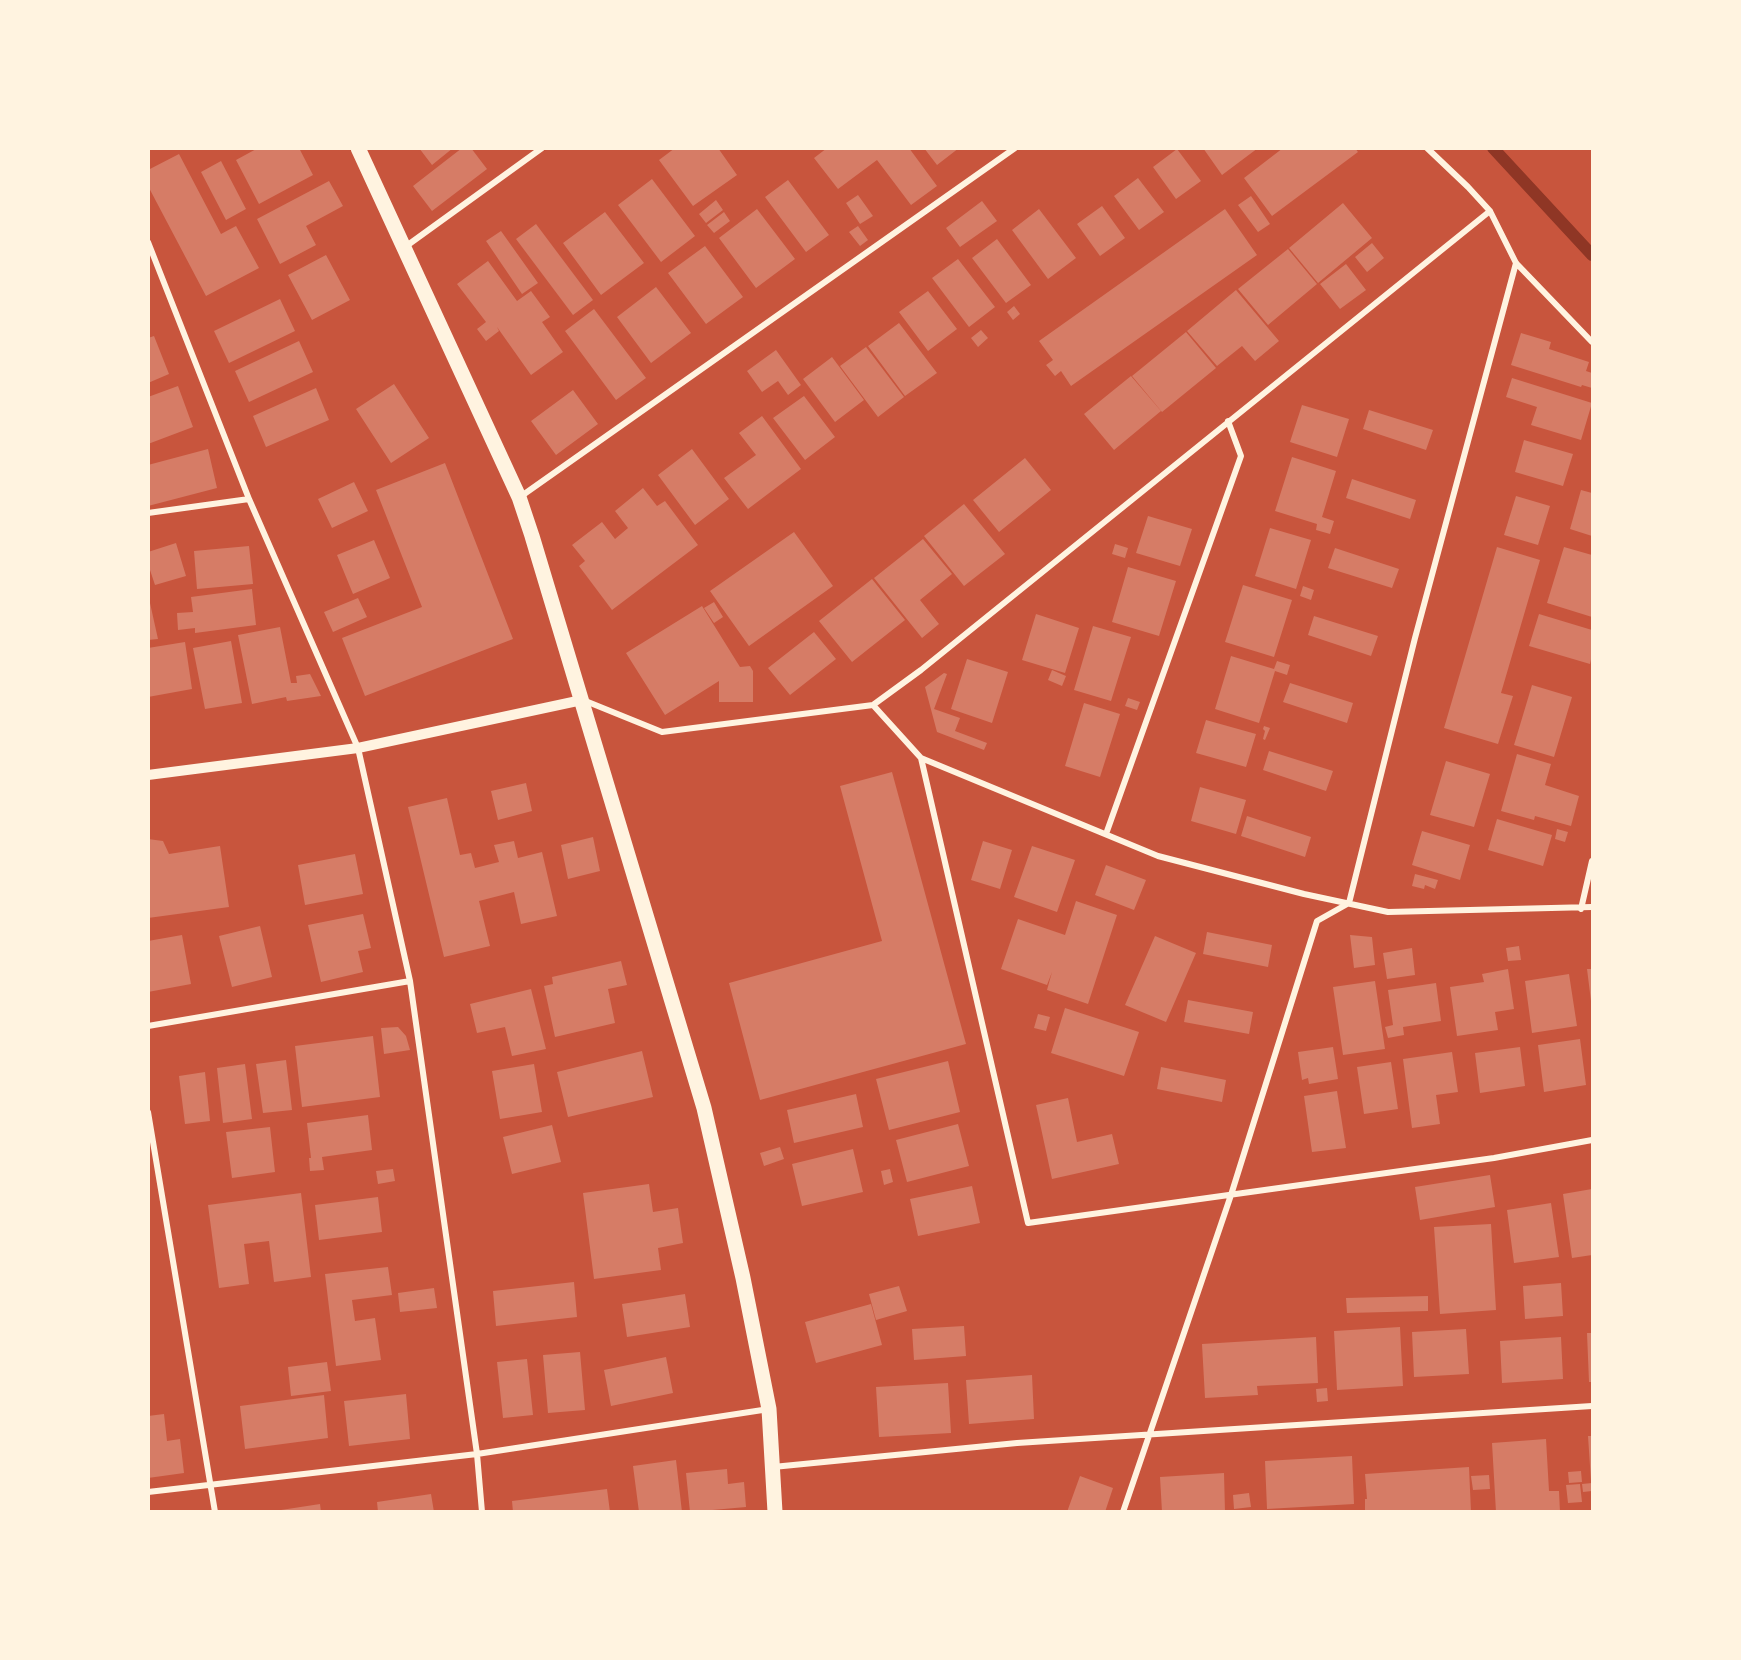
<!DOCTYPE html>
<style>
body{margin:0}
#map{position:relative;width:1741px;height:1660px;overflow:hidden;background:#c8553d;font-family:"Source Serif 4",serif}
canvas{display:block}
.frame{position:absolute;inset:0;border:150px solid #fff3e0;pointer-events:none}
</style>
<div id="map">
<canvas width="1741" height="1660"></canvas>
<div class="frame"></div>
</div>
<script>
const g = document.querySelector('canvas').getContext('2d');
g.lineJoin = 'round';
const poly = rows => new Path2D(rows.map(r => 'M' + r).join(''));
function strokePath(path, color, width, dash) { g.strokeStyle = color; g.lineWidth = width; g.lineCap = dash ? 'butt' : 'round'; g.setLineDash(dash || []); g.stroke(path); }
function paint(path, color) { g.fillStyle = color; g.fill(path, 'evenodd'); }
strokePath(poly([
 [1493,148,1592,255]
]), '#8f3625', 12);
paint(poly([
 [258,148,299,148,313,175,259,204,236,160],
 [419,148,453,148,432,165],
 [462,148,471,148,487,169,432,211,413,186],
 [675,148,718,148,737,175,693,206,659,160],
 [827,148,909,148,937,186,911,205,877,160,838,189,814,158],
 [924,148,959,148,937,165],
 [1203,148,1258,148,1222,175],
 [1283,148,1355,148,1358,152,1272,216,1244,178],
 [1177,149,1201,181,1176,199,1153,167],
 [179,154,221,234,236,226,259,268,206,296,148,186,148,170],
 [221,161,246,209,226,220,201,172],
 [1138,178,1164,212,1139,230,1114,196],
 [652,179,695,236,661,262,618,205],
 [788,180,829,235,806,252,765,197],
 [329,181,343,206,306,226,316,245,280,264,257,219],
 [858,195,873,216,860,224,846,203],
 [1251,196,1270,224,1258,232,1238,205],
 [716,200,723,210,706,223,699,214],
 [982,201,997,221,960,247,946,228],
 [1343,203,1372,238,1318,283,1289,248],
 [1102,206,1125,238,1100,256,1077,224],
 [757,209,795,259,756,288,719,238],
 [1039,209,1076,258,1048,279,1012,230],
 [1225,209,1257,255,1071,386,1061,371,1055,376,1046,365,1053,360,1039,341],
 [605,212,644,263,601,295,563,243],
 [724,212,730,221,714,233,707,225],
 [536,224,593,300,573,315,516,239],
 [858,226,868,240,860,246,849,232],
 [501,231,538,283,522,294,486,241],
 [997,239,1031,285,1006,303,972,258],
 [1372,243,1384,258,1367,272,1355,257],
 [705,246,743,297,706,324,668,273],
 [1288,249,1317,284,1268,325,1238,289],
 [326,255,350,300,312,320,288,275],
 [958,259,995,307,969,327,932,278],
 [488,261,517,301,531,291,550,317,542,322,563,352,531,375,497,327,499,331,486,341,477,329,486,322,457,284],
 [1346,264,1366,290,1340,309,1320,284],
 [656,287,691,333,651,363,617,317],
 [1236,290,1279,341,1255,361,1242,346,1217,366,1187,331],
 [928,291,957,329,928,351,899,312],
 [280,299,295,331,229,363,214,331],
 [1014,306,1020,314,1013,320,1007,312],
 [594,309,646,378,616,400,565,331],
 [899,323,937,373,905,396,868,346],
 [981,330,988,338,978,347,971,338],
 [1186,332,1216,368,1162,412,1132,376],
 [1521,333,1551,342,1549,349,1589,362,1586,371,1592,373,1592,388,1582,385,1581,387,1511,365],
 [154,336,169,374,148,383,148,338],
 [299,341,313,372,249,402,235,371],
 [866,347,904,397,878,417,840,366],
 [776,350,801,385,788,395,778,381,762,392,747,371],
 [832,357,864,400,835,422,803,379],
 [1131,376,1161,411,1114,450,1084,414],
 [1512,378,1592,403,1581,440,1531,425,1537,407,1506,397],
 [394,384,429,438,391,463,356,409],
 [178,386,193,427,148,444,148,397],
 [316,388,329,420,266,447,253,416],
 [573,390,598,424,556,455,531,421],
 [804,396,835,437,805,460,773,418],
 [1302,405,1349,419,1337,457,1290,442],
 [1369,410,1433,430,1426,450,1363,429],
 [762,416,801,469,748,509,724,478,756,455,739,433],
 [1524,440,1573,454,1563,486,1515,472],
 [208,449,217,488,148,506,148,465],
 [692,449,729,499,695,525,658,475],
 [1292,457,1336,471,1322,517,1334,521,1330,534,1316,530,1317,524,1275,511],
 [1025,458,1051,490,999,532,973,500],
 [445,463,513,639,365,696,342,638,422,607,376,490],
 [1352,479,1416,500,1410,519,1346,498],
 [354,482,368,511,332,528,318,499],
 [643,488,657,506,665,501,698,545,612,610,579,566,585,561,572,545,602,522,615,539,628,528,615,511],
 [1581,490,1592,493,1592,536,1570,529],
 [1516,496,1550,506,1538,545,1504,535],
 [964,504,1005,554,964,586,924,536],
 [1148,516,1192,529,1180,566,1136,553],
 [1270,528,1311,540,1296,589,1255,576],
 [794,532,833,586,749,646,710,591],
 [923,539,952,574,920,600,939,624,922,638,874,578],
 [374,540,390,578,353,594,337,555],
 [176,543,186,576,155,585,148,564,148,552],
 [1115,544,1128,548,1125,558,1112,554],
 [249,546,253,584,197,589,194,551],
 [1497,547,1540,560,1501,693,1513,696,1498,744,1444,728],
 [1564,547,1592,555,1592,617,1547,603],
 [1335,548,1399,569,1392,588,1328,568],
 [1128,567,1176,581,1159,636,1112,622],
 [872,579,905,620,852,662,819,621],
 [1243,585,1292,600,1274,657,1225,642],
 [1303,586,1314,590,1311,600,1300,596],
 [252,589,256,625,195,633,195,628,178,630,177,613,193,612,191,597],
 [148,594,158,639,148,640],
 [358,598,367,617,333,632,324,612],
 [714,602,723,617,714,623,704,608],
 [702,606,740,667,750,666,753,671,753,702,719,702,719,681,665,715,626,653],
 [1036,614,1079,628,1065,673,1022,660],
 [1539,614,1592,630,1592,655,1590,664,1529,646],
 [1314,616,1378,636,1371,656,1308,635],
 [1093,626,1131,637,1111,701,1074,690],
 [280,627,291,683,297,683,296,676,310,674,321,696,287,701,286,697,252,704,238,635],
 [814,632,836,659,790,695,768,668],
 [231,641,242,703,205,709,193,648],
 [185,642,192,689,148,697,148,648],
 [1231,656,1274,669,1277,661,1290,665,1287,675,1275,671,1259,723,1215,709],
 [967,659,1008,672,992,723,951,709],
 [1052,670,1066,676,1062,686,1048,680],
 [944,673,947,674,934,709,960,718,955,731,987,743,984,750,937,732,925,687],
 [1290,683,1353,703,1347,723,1283,702],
 [1532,685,1572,697,1554,757,1514,745],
 [1128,698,1140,702,1137,710,1125,706],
 [1084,703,1120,714,1100,777,1065,766],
 [1206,720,1256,734,1246,767,1196,753],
 [1264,726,1270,728,1265,740,1263,739,1265,731,1263,729],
 [1269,751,1333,771,1326,791,1263,770],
 [1517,754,1551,764,1545,785,1579,796,1571,826,1535,816,1534,820,1501,811],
 [1446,761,1490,774,1474,827,1430,815],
 [892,772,966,1044,760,1100,729,983,882,941,840,786],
 [526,783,532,811,498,820,491,791],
 [1200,787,1246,800,1236,834,1191,821],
 [447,798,460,855,471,853,475,868,499,862,494,845,514,841,518,858,542,852,557,916,521,924,514,892,479,901,490,946,444,957,408,807],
 [1247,816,1311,837,1305,857,1241,836],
 [1497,819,1552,835,1543,866,1488,850],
 [1557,829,1568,832,1565,842,1555,839],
 [1422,831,1470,845,1460,880,1412,865],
 [593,837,600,871,568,879,561,845],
 [148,839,163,841,169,854,220,846,229,907,148,918],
 [983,841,1012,850,1000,889,971,880],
 [1032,846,1075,860,1057,912,1014,897],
 [355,854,363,894,305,905,298,865],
 [1106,865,1146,880,1134,910,1095,895],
 [1415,874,1438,880,1435,889,1425,885,1424,889,1412,886],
 [1076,901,1117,915,1088,1004,1047,990,1052,972,1047,985,1001,969,1018,919,1065,935],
 [363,914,371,948,358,951,363,972,321,982,308,925],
 [260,926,272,977,232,987,219,936],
 [1207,932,1272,945,1268,967,1203,954],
 [182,935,191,984,148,992,148,941],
 [1350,935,1372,937,1375,965,1354,968],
 [1155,936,1196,953,1166,1022,1125,1005],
 [1519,946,1521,960,1508,961,1506,948],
 [1412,948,1415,975,1387,979,1383,953],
 [621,961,627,985,608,989,615,1023,555,1037,544,986,553,984,552,977],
 [1508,969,1514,1009,1495,1012,1498,1030,1457,1036,1450,987,1484,982,1482,974],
 [1587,969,1592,969,1592,1001,1591,1001],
 [1569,974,1577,1026,1532,1033,1525,981],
 [1375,981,1385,1049,1343,1055,1333,987],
 [1436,983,1441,1021,1403,1027,1404,1035,1388,1038,1385,1027,1393,1025,1388,990],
 [531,989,546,1049,512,1056,505,1027,477,1033,470,1004],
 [1188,1000,1253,1012,1249,1034,1184,1022],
 [1065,1008,1139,1032,1124,1076,1051,1053],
 [1038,1014,1050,1017,1046,1031,1034,1028],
 [398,1027,406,1036,410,1050,384,1054,381,1028],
 [373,1036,380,1097,302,1107,295,1046],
 [1580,1039,1586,1085,1544,1092,1538,1045],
 [1333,1047,1338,1079,1309,1084,1308,1078,1302,1080,1298,1052],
 [1520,1047,1525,1086,1480,1093,1475,1053],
 [642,1051,653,1097,568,1117,557,1072],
 [1452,1052,1458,1092,1436,1095,1440,1124,1412,1128,1403,1059],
 [286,1060,292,1110,263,1113,256,1064],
 [948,1061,960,1112,889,1130,876,1079],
 [1391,1062,1398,1109,1364,1114,1357,1067],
 [245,1064,252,1119,223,1123,217,1068],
 [534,1064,542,1112,500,1119,492,1071],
 [1161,1067,1226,1080,1222,1102,1157,1089],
 [205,1072,210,1121,185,1124,179,1076],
 [1337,1091,1346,1148,1312,1152,1304,1096],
 [856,1094,863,1127,794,1143,787,1110],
 [1068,1098,1077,1142,1112,1134,1119,1164,1052,1179,1036,1105],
 [368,1115,372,1150,322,1157,324,1170,310,1171,309,1158,311,1158,307,1123],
 [958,1124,969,1166,907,1182,896,1140],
 [552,1125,561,1162,512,1174,503,1137],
 [270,1127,275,1172,232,1178,226,1132],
 [780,1147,784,1159,764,1166,760,1153],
 [853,1149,863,1192,802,1206,792,1164],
 [393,1169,395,1181,378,1184,376,1171],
 [890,1169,893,1182,884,1185,881,1171],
 [1490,1175,1495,1207,1420,1220,1415,1187],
 [649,1184,653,1212,678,1208,683,1243,658,1248,661,1270,594,1279,583,1193],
 [972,1186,980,1223,918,1236,910,1199],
 [1592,1189,1592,1255,1572,1258,1563,1194],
 [301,1193,311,1277,274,1282,269,1241,244,1244,249,1284,219,1288,208,1205],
 [378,1197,382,1232,319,1240,315,1205],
 [1551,1203,1559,1257,1514,1263,1507,1210],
 [1491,1224,1496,1310,1440,1314,1434,1227],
 [388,1267,392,1295,352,1300,355,1321,375,1318,381,1360,336,1366,325,1274],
 [574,1282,577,1317,496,1326,493,1291],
 [1561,1283,1563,1316,1525,1319,1523,1286],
 [899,1286,907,1311,876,1320,869,1294],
 [434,1288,437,1308,400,1312,398,1293],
 [685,1294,690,1327,627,1337,622,1304],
 [1428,1296,1428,1311,1347,1313,1346,1298],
 [871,1304,882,1345,816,1363,805,1322],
 [964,1326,966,1356,914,1360,912,1329],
 [1400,1327,1403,1386,1337,1390,1334,1331],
 [1466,1329,1469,1374,1414,1377,1412,1332],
 [1587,1333,1592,1333,1592,1382,1589,1382],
 [1316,1337,1318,1383,1257,1386,1258,1395,1205,1398,1202,1344],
 [1561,1337,1563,1379,1502,1383,1500,1341],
 [580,1352,585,1410,548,1413,543,1355],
 [666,1357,673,1393,611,1406,604,1370],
 [527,1359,533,1415,503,1418,497,1362],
 [327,1362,331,1391,291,1396,288,1367],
 [1032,1375,1034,1419,969,1424,966,1380],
 [948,1383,951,1433,879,1437,876,1387],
 [1327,1388,1328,1401,1317,1402,1316,1389],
 [406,1394,410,1439,349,1446,344,1401],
 [324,1395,328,1438,245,1449,240,1406],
 [164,1414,167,1441,180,1439,184,1473,148,1478,148,1416],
 [1588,1436,1592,1436,1592,1481,1591,1481],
 [1546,1439,1549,1491,1559,1491,1560,1512,1496,1512,1492,1443],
 [1352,1456,1354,1504,1267,1509,1265,1461],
 [676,1460,682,1512,639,1512,633,1466],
 [1469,1467,1471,1512,1365,1512,1365,1499,1367,1499,1365,1474],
 [727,1469,728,1484,744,1482,746,1507,690,1512,686,1473],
 [1581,1471,1582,1482,1569,1483,1568,1472],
 [1224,1473,1225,1512,1162,1512,1160,1477],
 [1489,1475,1490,1489,1473,1490,1471,1476],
 [1080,1476,1113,1488,1105,1512,1067,1512],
 [1592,1483,1592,1491,1583,1492,1582,1484],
 [1580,1484,1582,1502,1568,1503,1566,1485],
 [607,1489,610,1512,513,1512,512,1501],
 [1249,1493,1251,1507,1234,1509,1233,1495],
 [431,1494,434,1512,378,1512,377,1502],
 [320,1504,321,1512,281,1512,281,1510]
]), '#d67c66');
strokePath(poly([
 [1427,148,1468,187,1490,211,1516,263,1592,342],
 [148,242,249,499],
 [405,247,542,148],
 [520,497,1015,148],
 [148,513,249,499,358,748,410,981,477,1454,482,1512],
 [583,700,662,732,873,705,921,670,1490,211],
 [873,705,921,758,1158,856,1304,894,1388,912,1592,907],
 [921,758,1028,1223,1494,1158,1592,1140],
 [1106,834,1241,456,1228,421],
 [1581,909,1592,861],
 [148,1026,410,981],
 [148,1112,215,1512],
 [773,1467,1017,1443,1592,1406],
 [148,1492,477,1454,769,1409],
 [1123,1512,1231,1195,1317,921,1349,903,1415,638,1516,263]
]), '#fff3e0', 6);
strokePath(poly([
 [148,775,358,748,582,700]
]), '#fff3e0', 10);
strokePath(poly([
 [358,148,519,497,532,536,704,1108,743,1278,769,1409,775,1512]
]), '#fff3e0', 15);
</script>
